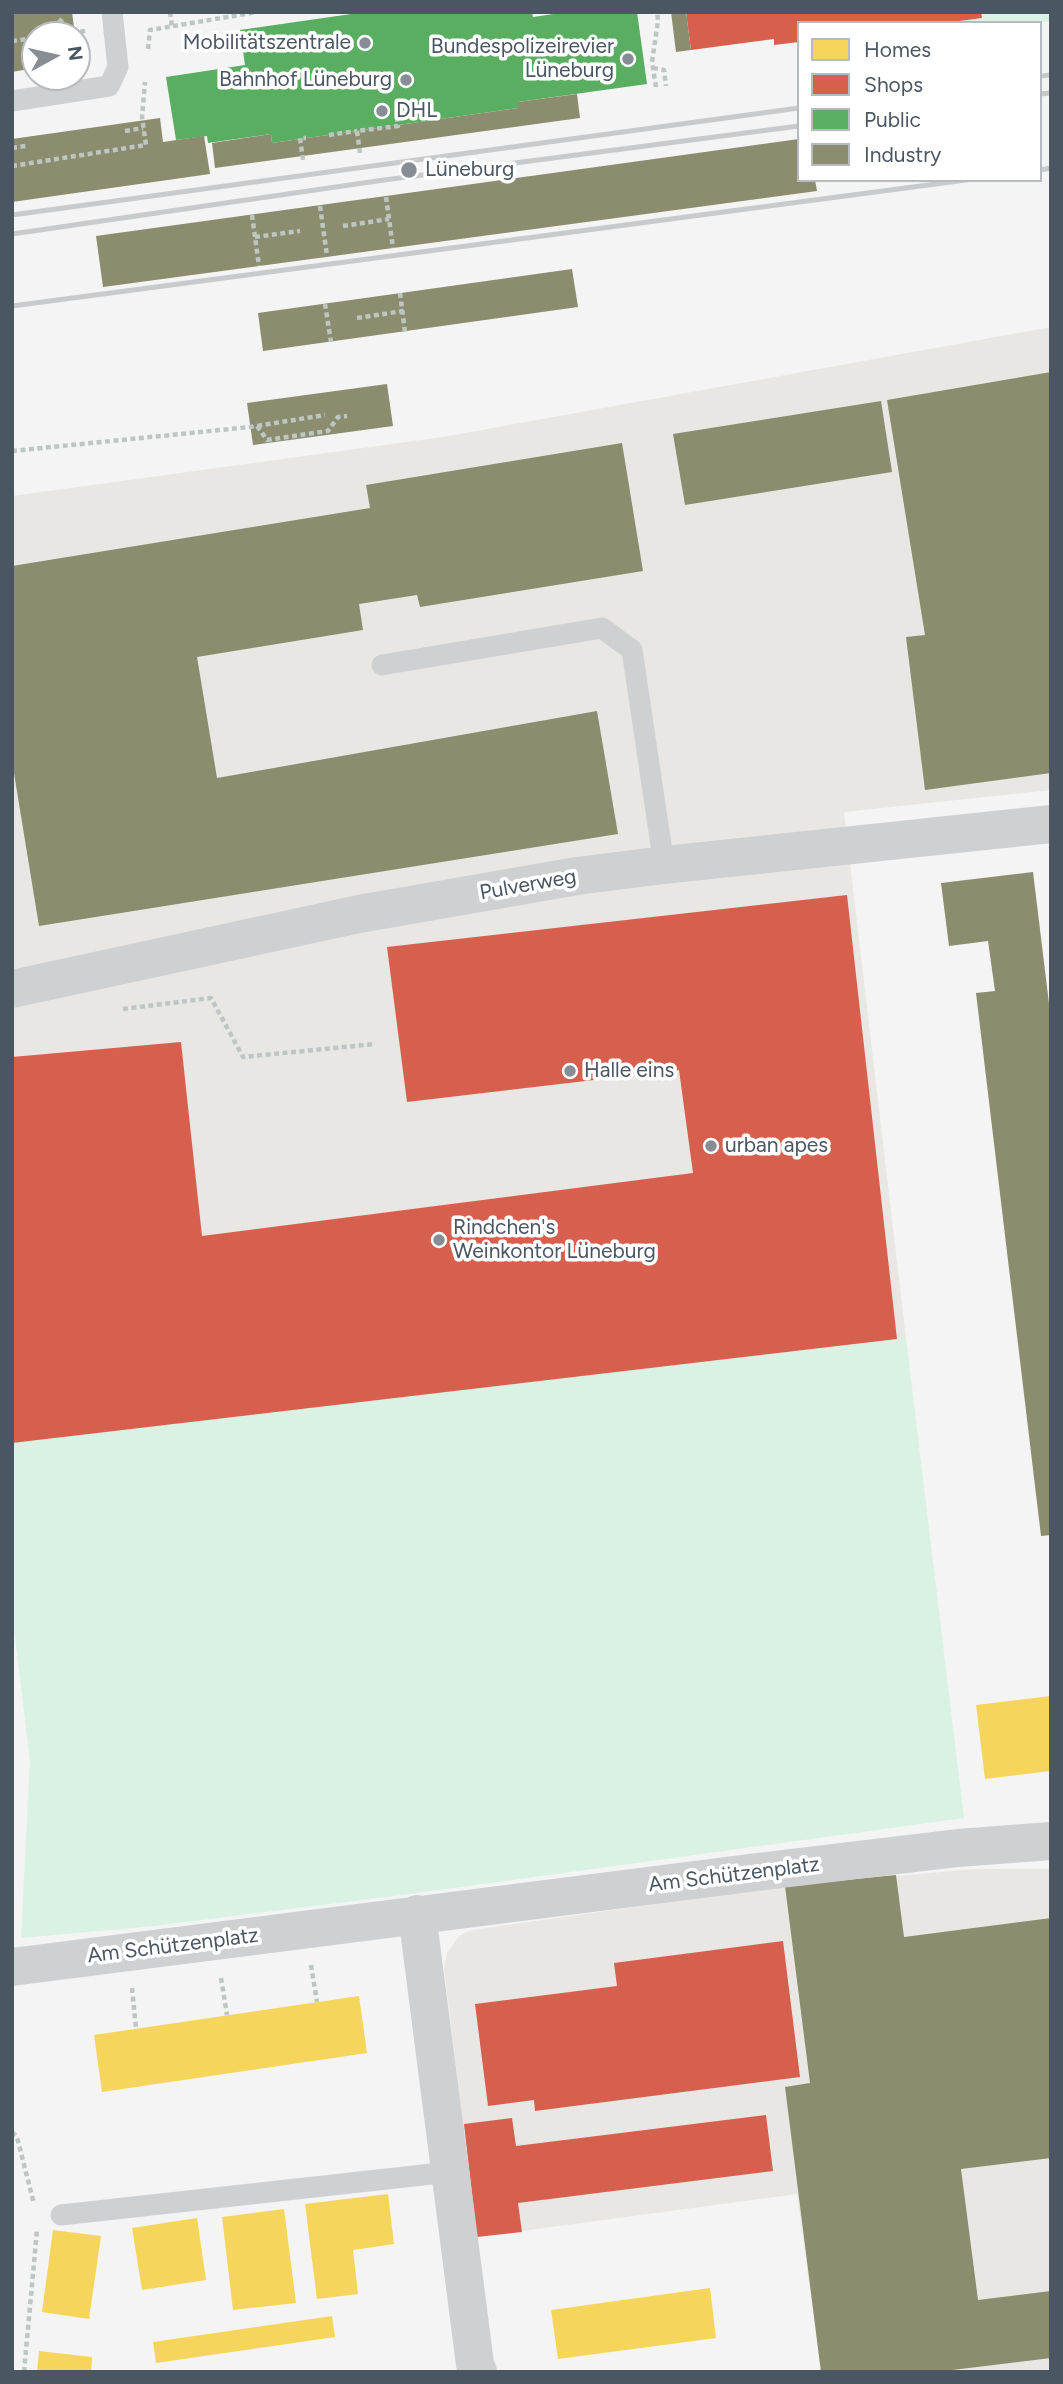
<!DOCTYPE html>
<meta charset="utf-8">
<style>
body{margin:0}
#map{position:relative;width:1063px;height:2384px;overflow:hidden;background:#f4f4f4;font-family:Figtree,sans-serif}
canvas{display:block}
.frame{position:absolute;inset:0;border:14px solid #4a5661;pointer-events:none}
.legend{position:absolute;left:797px;top:21px;width:245px;height:161px;box-sizing:border-box;background:#fff;border:2px solid #b7bbc0;margin:0;padding:9px 12px;list-style:none;font-size:21px;color:#4a5661}
.legend li{display:flex;align-items:center;gap:14px;height:35px}
.legend b{width:35px;border:2px solid #b7bbc0}
.north{position:absolute;left:21px;top:21px;width:70px;height:70px;box-sizing:border-box;background:#fff;border:2px solid #b7bbc0;border-radius:50%;rotate:82deg;font-size:19px;font-weight:700;line-height:28px;text-align:center;color:#4a5661}
.north::after{content:'';display:block;margin:auto;width:24px;height:32px;background:#868d94;clip-path:polygon(50% 0,100% 100%,50% 72%,0 100%)}
</style>
<div id="map">
<canvas width="1063" height="2384"></canvas>
<div class="frame"></div>
<ul class="legend">
<li><b style="height:19px;background:#f6d55c"></b>Homes</li>
<li><b style="height:19px;background:#d6604d"></b>Shops</li>
<li><b style="height:19px;background:#5aae61"></b>Public</li>
<li><b style="height:19px;background:#8c8c6e"></b>Industry</li>
</ul>
<div class="north">N</div>
</div>
<script>
const g = document.querySelector('canvas').getContext('2d');
g.lineJoin = 'round';
function paint(path, color) { g.fillStyle = color; g.fill(path, 'evenodd'); }
const poly = rows => new Path2D(rows.map(r => 'M' + r).join(''));
function strokePath(path, color, width, dash) { g.strokeStyle = color; g.lineWidth = width; g.lineCap = dash ? 'butt' : 'round'; g.setLineDash(dash || []); g.stroke(path); }
function drawText(font, color, halo, rows, align = 'center') {
  g.font = font + ' Figtree,sans-serif'; g.lineWidth = 7; g.setLineDash([]); g.textBaseline = 'middle'; g.strokeStyle = halo; g.fillStyle = color; for (const [text, x, y, turn = 0] of rows) {
    g.save(); g.translate(x, y); g.rotate((+turn || 0) * Math.PI / 180); g.textAlign = isNaN(turn) ? turn : align; if (halo) g.strokeText(text, 0, 0); g.fillText(text, 0, 0); g.restore();
  }
}
paint(poly([
 [1051,327,1051,790,844,812,906,1338,12,1443,12,496,443,437],
 [974,1869,1051,1869,1051,2372,821,2372,797,2194,477,2237,444,1968,447,1953,459,1936,472,1930,776,1887]
]), '#e8e7e3');
paint(poly([
 [981,12,1051,12,1051,22,945,23,982,18],
 [906,1338,964,1818,410,1894,154,1926,21,1938,30,1762,12,1612,12,1442]
]), '#d9f2e3');
paint(poly([
 [1051,1696,1051,1771,985,1779,976,1705],
 [359,1996,367,2053,102,2092,94,2035],
 [388,2194,394,2244,353,2250,358,2294,317,2299,305,2204],
 [284,2209,296,2303,233,2310,222,2217],
 [197,2218,206,2280,142,2290,132,2228],
 [53,2230,101,2236,89,2319,42,2312],
 [710,2288,716,2338,558,2359,551,2310],
 [332,2316,335,2337,156,2363,153,2342],
 [39,2351,92,2357,91,2372,37,2372]
]), '#f6d55c');
paint(poly([
 [686,12,981,12,982,18,945,23,799,23,799,42,774,45,774,39,691,50],
 [847,895,897,1339,12,1443,12,1057,181,1042,202,1236,693,1173,679,1070,407,1102,387,947],
 [783,1941,800,2077,535,2111,534,2100,488,2106,475,2004,617,1986,614,1963],
 [766,2115,773,2171,518,2203,522,2232,477,2237,464,2124,512,2118,516,2146]
]), '#d6604d');
paint(poly([
 [365,12,532,12,533,17,567,12,637,12,647,84,518,102,518,108,272,143,271,134,208,143,207,136,176,140,166,77,245,65,240,30]
]), '#5aae61');
paint(poly([
 [12,12,72,12,75,35,35,35,35,68,12,72],
 [671,12,686,12,691,50,676,52],
 [577,94,580,118,215,168,212,143,271,134,272,143,518,108,518,102],
 [160,118,163,142,204,136,210,174,12,202,12,139],
 [799,139,799,180,815,180,817,191,103,287,96,236],
 [572,269,578,307,263,351,258,313],
 [1051,372,1051,773,925,790,906,637,925,635,887,400],
 [387,384,393,426,253,445,247,403],
 [881,401,892,472,685,505,673,434],
 [622,443,643,571,420,607,417,595,359,604,363,630,197,657,217,778,597,711,618,834,39,926,12,761,12,566,370,508,366,485],
 [1033,872,1051,1020,1051,1535,1041,1536,976,993,995,991,988,941,949,946,941,883],
 [896,1875,904,1937,1051,1918,1051,2158,961,2169,978,2300,1051,2291,1051,2358,936,2372,821,2372,785,2087,810,2083,785,1886]
]), '#8c8c6e');
strokePath(poly([
 [170,12,172,26],
 [59,19,74,34],
 [55,35,85,31],
 [12,41,35,38],
 [148,49,150,30,257,12],
 [653,68,664,70,666,86],
 [656,87,652,62,658,21,657,12],
 [125,131,143,128],
 [329,135,357,131],
 [12,148,26,146],
 [360,153,357,131,398,126,397,120],
 [303,160,300,138,306,138],
 [12,166,146,145,142,117,145,82],
 [386,197,393,248],
 [320,206,327,256],
 [252,215,259,266],
 [343,226,389,219],
 [255,237,300,231],
 [400,293,405,332],
 [325,304,331,342],
 [357,318,403,311],
 [257,426,267,440,328,431,338,417,347,416],
 [12,451,250,427,325,415],
 [123,1009,211,998,243,1057,375,1044],
 [311,1965,317,2002],
 [221,1978,227,2015],
 [132,1988,136,2028],
 [12,2132,17,2137,34,2204],
 [24,2372,37,2230]
]), '#bcc7c4', 4.5, [5, 3.5]);
strokePath(poly([
 [12,101,109,86,118,67,112,12],
 [382,665,602,628,632,650,664,865],
 [61,2215,450,2172]
]), '#ced0d2', 21);
strokePath(poly([
 [12,989,359,914,577,876,664,865,1051,824],
 [417,1914,475,2364,478,2372],
 [12,1967,757,1872,958,1848,1051,1841]
]), '#ced0d2', 38);
strokePath(poly([
 [1040,76,1051,75],
 [1040,94,1051,93],
 [1040,170,1051,168],
 [12,215,799,108],
 [12,234,384,180,799,126],
 [12,306,966,180]
]), '#c9cacc', 5);
for (const [x, y, r, color] of [
 [365,43,7,"#868d94"],
 [628,59,7,"#868d94"],
 [406,80,7,"#868d94"],
 [382,111,7,"#868d94"],
 [409,170,9,"#868d94"],
 [570,1071,7,"#868d94"],
 [711,1146,7,"#868d94"],
 [439,1240,7,"#868d94"]
]) { const dot = new Path2D(); dot.arc(x, y, r, 0, 2 * Math.PI); g.fillStyle = color; g.fill(dot); strokePath(dot, '#fff', 2.5); }
drawText('21px', '#4a5661', '#fff', [
 ["Mobilitätszentrale",351,43,"right"],
 ["Bundespolizeirevier",614,47,"right"],
 ["Lüneburg",614,71,"right"],
 ["Bahnhof Lüneburg",392,80,"right"],
 ["DHL",396,111],
 ["Lüneburg",425,170],
 ["Halle eins",584,1071],
 ["urban apes",725,1146],
 ["Rindchen's",453,1228],
 ["Weinkontor Lüneburg",453,1252]
], 'left');
drawText('21px', '#4a5661', '#fff', [
 ["Pulverweg",528,885,-10],
 ["Am Schützenplatz",734,1875,-7],
 ["Am Schützenplatz",173,1946,-7]
]);
</script>
